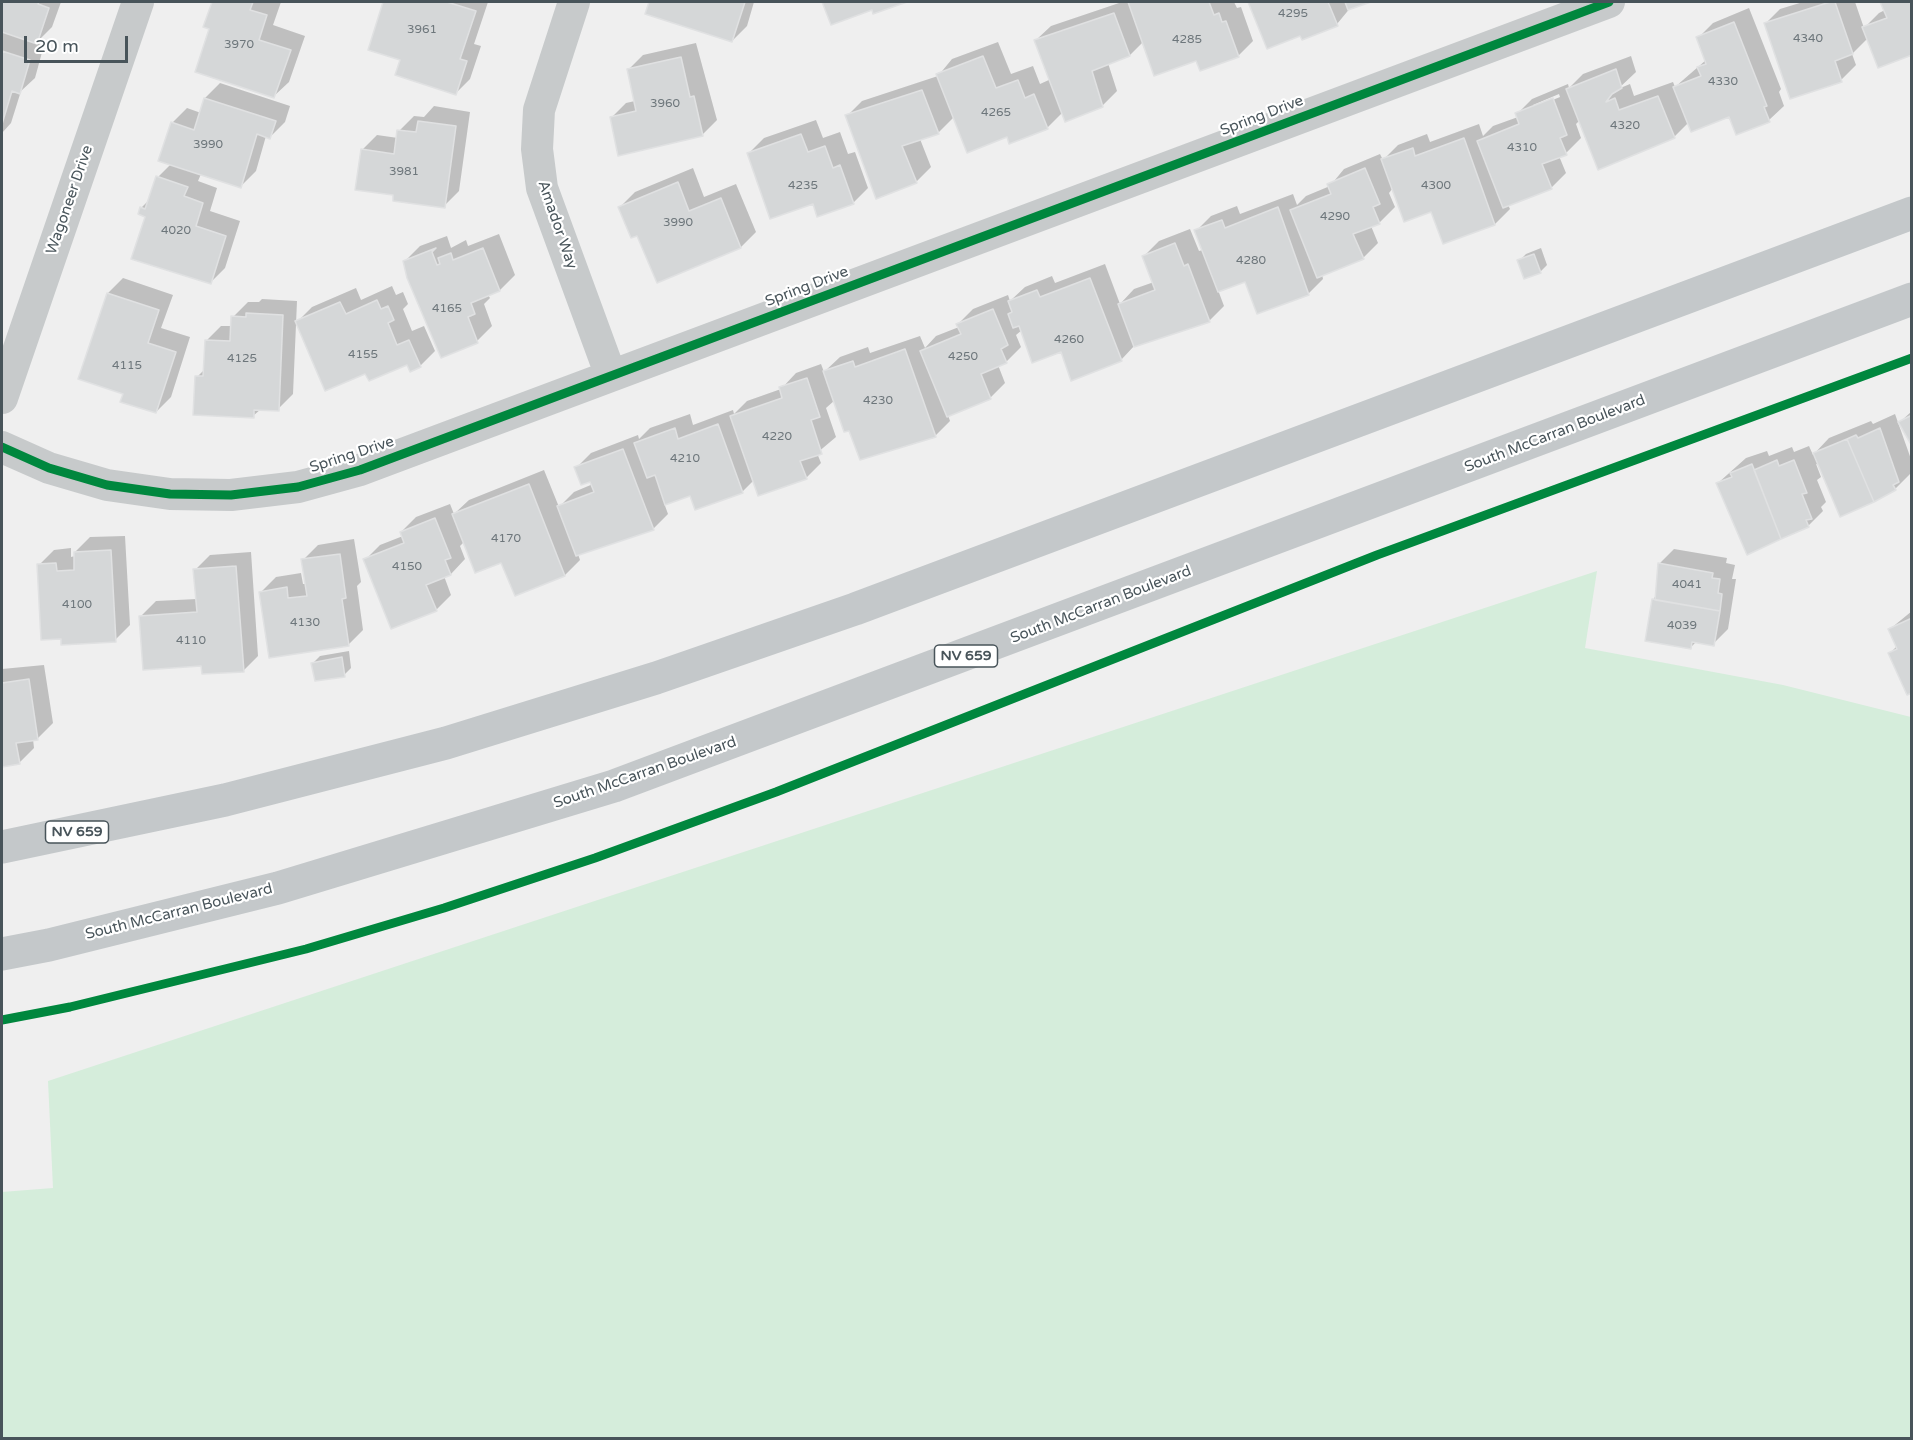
<!DOCTYPE html>
<style>
body{margin:0}
#map{position:relative;width:1913px;height:1440px;overflow:hidden;background:#efefef;font-family:"Varela Round",sans-serif}
canvas{display:block}
.frame{position:absolute;inset:0;border:3px solid #48545a;pointer-events:none}
.scale{position:absolute;left:24px;top:36px;width:104px;height:27px;box-sizing:border-box;border:3px solid #48545a;border-top:0;padding-left:8px;font-size:18px;line-height:21px;white-space:nowrap;color:#48545a;-webkit-text-stroke:4px #fff;paint-order:stroke}
</style>
<div id="map">
<canvas width="1913" height="1440"></canvas>
<div class="frame"></div>
<div class="scale">20 m</div>
</div>
<script>
const g = document.querySelector('canvas').getContext('2d');
g.lineJoin = 'round';
function paint(path, color) { g.fillStyle = color; g.fill(path, 'evenodd'); }
const poly = rows => new Path2D(rows.map(r => 'M' + r).join(''));
function strokePath(path, color, width, dash) { g.strokeStyle = color; g.lineWidth = width; g.lineCap = dash ? 'butt' : 'round'; g.setLineDash(dash || []); g.stroke(path); }
function drawText(font, color, halo, rows, align = 'center') {
  g.font = font + ' "Varela Round",sans-serif'; g.lineWidth = 4.5; g.setLineDash([]); g.textBaseline = 'middle'; g.strokeStyle = halo; g.fillStyle = color; for (const [text, x, y, turn = 0] of rows) {
    g.save(); g.translate(x, y); g.rotate((+turn || 0) * Math.PI / 180); g.textAlign = isNaN(turn) ? turn : align; if (halo) g.strokeText(text, 0, 0); g.fillText(text, 0, 0); g.restore();
  }
}
paint(poly([
 [1597,571,1585,648,1783,685,1911,717,1911,1438,2,1438,2,1192,53,1188,48,1081]
]), '#d5eddb');
paint(poly([
 [2,2,61,2,52,27,36,43,44,45,35,78,21,91,11,123,2,133],
 [213,2,281,2,273,25,305,36,289,82,274,96,211,28,205,26],
 [385,2,488,2,474,44,481,46,470,79,455,94,402,59,370,49],
 [651,2,754,2,747,26,732,41,647,13],
 [823,2,903,2,874,12,873,8,831,23],
 [1122,2,1234,2,1237,8,1241,7,1253,41,1238,56,1197,59,1144,41,1130,55,1108,63,1117,91,1102,106,1063,112,1047,128,1007,135,954,117,938,133,920,139,931,167,916,182,847,116,862,101,938,76,952,59,998,42,1011,74,1033,66,1040,84,1051,79,1036,40,1051,26],
 [1249,2,1367,2,1351,7,1337,24,1301,34,1268,47],
 [1803,2,1855,2,1864,28,1879,13,1885,10,1882,2,1912,2,1912,54,1868,38,1852,54,1856,65,1841,80,1765,24,1780,9],
 [1749,8,1781,89,1779,92,1784,106,1769,120,1730,115,1689,122,1674,137,1580,120,1576,124,1581,138,1566,153,1559,156,1566,173,1551,188,1508,205,1510,209,1495,224,1432,210,1393,188,1389,193,1395,207,1380,222,1371,226,1378,243,1363,258,1322,274,1323,279,1308,294,1246,280,1218,290,1224,306,1209,321,1135,345,1121,360,1061,350,1022,330,1016,335,1021,347,1006,362,998,365,1005,383,990,398,948,415,950,421,935,436,850,429,835,400,826,408,836,437,817,453,821,463,806,478,754,480,742,492,691,494,664,503,668,514,653,529,578,554,580,560,565,575,516,594,502,561,464,542,460,546,465,559,451,574,444,576,451,595,436,610,365,560,380,545,403,536,401,532,416,517,450,504,454,514,469,500,544,470,559,507,574,492,593,484,576,468,591,453,638,435,639,439,650,428,690,414,693,425,733,410,734,414,747,401,781,389,796,373,821,364,824,372,840,357,868,347,870,353,920,336,925,348,936,336,959,327,958,324,973,309,1008,295,1010,301,1025,287,1052,276,1055,283,1105,264,1120,304,1134,289,1154,282,1144,256,1159,241,1190,229,1199,251,1203,250,1196,231,1211,216,1237,206,1240,214,1293,194,1297,205,1306,196,1330,186,1344,169,1380,154,1383,160,1398,145,1427,134,1430,142,1479,124,1483,136,1493,126,1518,117,1517,114,1532,99,1568,84,1569,88,1583,74,1631,56,1636,72,1618,89,1630,84,1634,96,1673,82,1675,87,1706,60,1698,38,1713,23],
 [1559,94,1560,97,1533,108,1533,105],
 [696,43,717,120,702,135,611,118,626,103,635,101,628,70,643,55],
 [220,83,290,106,285,122,270,137,266,136,256,171,241,186,201,174,198,181,217,188,210,211,240,221,225,268,210,283,141,208,150,199,158,177,171,164,172,123,187,108,201,113,205,98],
 [434,106,470,112,459,191,444,206,395,194,362,150,377,135,398,138,399,131,414,116,424,117],
 [816,120,823,138,840,132,848,154,855,152,868,188,853,203,814,202,749,153,764,138],
 [693,168,704,197,736,184,756,232,741,247,658,281,638,234,620,207,635,192],
 [499,234,515,275,500,290,488,295,490,298,484,304,492,326,477,341,405,261,420,246,447,236,451,248,466,240,468,246],
 [1541,248,1547,265,1540,272,1519,261,1526,254],
 [123,278,173,295,161,328,190,337,171,397,156,412,125,393,80,378,108,293],
 [392,286,396,295,403,292,408,304,403,309,412,331,424,326,435,351,420,366,408,363,366,372,297,322,312,307,356,288,361,300],
 [262,299,297,301,293,394,278,409,261,409,253,416,197,377,205,369,206,341,221,326,232,326,233,317,248,302,259,302],
 [1912,411,1912,443,1900,422],
 [1895,414,1912,462,1910,474,1895,489,1816,464,1821,477,1817,480,1826,502,1821,507,1823,511,1808,526,1718,483,1746,458,1767,451,1769,456,1792,447,1794,452,1809,446,1813,455,1829,438,1871,421,1873,424],
 [125,536,130,625,115,640,62,638,39,565,54,550,71,548,71,557,75,556,75,552,90,537],
 [354,539,361,582,357,586,363,630,348,645,261,592,276,577,301,573,303,584,307,584,303,560,318,545],
 [1674,549,1727,558,1726,563,1735,565,1732,579,1736,579,1728,629,1713,644,1697,641,1691,647,1653,600,1659,590,1656,590,1659,564],
 [251,552,258,656,243,671,203,665,141,616,156,601,197,599,195,570,210,555],
 [1912,611,1912,691,1890,653,1897,646,1890,629],
 [349,651,351,668,344,675,313,663,320,656],
 [44,665,53,723,38,738,33,739,34,748,19,763,2,765,2,669]
]), '#0003');
const building = poly([
 [2,2,39,2,38,4,49,8,37,44,2,32,2,2],
 [212,2,253,2,250,10,267,15,259,40,291,50,274,98,195,72,209,29,203,27,212,2],
 [383,2,447,2,476,11,460,59,467,61,456,95,395,75,400,60,368,50,383,2],
 [649,2,745,2,732,42,645,14,649,2],
 [822,2,907,2,873,14,872,10,831,25,822,2],
 [1128,2,1209,2,1214,15,1219,13,1222,22,1226,21,1239,57,1200,71,1196,61,1154,76,1128,2],
 [1248,2,1328,2,1338,26,1302,40,1300,36,1267,49,1248,2],
 [1345,2,1371,2,1348,10,1345,2],
 [1830,2,1835,2,1853,54,1835,61,1842,82,1790,99,1764,23,1830,2],
 [1880,2,1912,2,1912,55,1878,68,1862,27,1887,18,1880,2],
 [1114,13,1130,56,1092,71,1103,107,1065,122,1034,40,1114,13],
 [1734,22,1767,106,1764,107,1770,122,1736,135,1729,117,1691,132,1673,87,1701,76,1697,67,1706,64,1696,37,1734,22],
 [2,51,30,60,20,94,12,91,2,124,2,51],
 [983,56,996,88,1018,80,1025,98,1034,94,1048,129,1009,144,1007,137,967,153,936,74,983,56],
 [681,57,690,97,694,96,703,136,618,156,610,117,636,111,627,69,681,57],
 [1616,69,1622,88,1612,94,1606,102,1615,98,1619,110,1658,96,1675,138,1598,170,1566,89,1616,69],
 [922,90,939,134,902,146,917,183,876,199,845,115,922,90],
 [204,98,276,121,270,139,257,134,241,188,158,161,171,122,194,130,204,98],
 [1553,98,1567,135,1560,138,1567,155,1542,164,1552,189,1503,208,1477,141,1519,124,1515,113,1553,98],
 [418,121,456,126,445,208,393,201,393,195,355,190,361,149,394,154,397,130,416,132,418,121],
 [801,134,808,152,825,146,833,168,840,165,854,204,817,217,813,204,770,219,747,153,801,134],
 [1464,138,1495,225,1443,244,1431,212,1404,222,1381,159,1413,148,1415,156,1464,138],
 [1365,168,1380,204,1373,207,1380,224,1353,234,1364,259,1317,278,1290,210,1331,194,1327,184,1365,168],
 [156,176,188,187,184,196,203,203,196,226,226,236,211,284,131,259,145,217,138,214,140,207,145,209,156,176],
 [678,182,689,211,721,198,741,248,657,283,637,236,631,238,618,207,678,182],
 [1278,207,1309,295,1257,314,1245,282,1218,292,1194,230,1222,220,1225,228,1278,207],
 [1175,243,1184,266,1188,264,1210,322,1134,347,1118,304,1155,290,1142,256,1175,243],
 [436,248,432,252,437,265,440,264,438,258,451,253,453,260,483,248,500,291,471,303,475,314,468,317,478,343,441,358,407,278,403,261,436,248],
 [1534,254,1541,273,1524,279,1517,260,1534,254],
 [1090,278,1122,361,1071,381,1061,352,1032,363,1019,326,1013,328,1008,314,1012,312,1008,301,1037,290,1040,297,1090,278],
 [107,293,159,310,148,343,176,352,156,413,120,402,123,394,78,379,107,293],
 [377,300,381,309,388,306,394,320,388,323,397,345,409,340,421,367,410,372,407,365,369,381,365,374,325,391,295,321,340,302,346,314,377,300],
 [993,309,1008,345,1001,349,1007,363,981,374,991,399,947,417,920,351,961,334,956,324,993,309],
 [246,313,283,315,279,411,254,410,254,418,193,415,195,376,203,376,205,340,230,341,231,316,246,317,246,313],
 [905,349,936,437,860,460,849,431,844,432,823,371,853,361,855,367,905,349],
 [807,378,820,417,811,420,822,454,800,461,807,479,758,496,730,416,782,398,779,387,807,378],
 [1912,415,1912,446,1898,422,1912,415],
 [718,424,743,493,695,510,690,496,665,505,655,475,647,478,634,443,675,428,678,439,718,424],
 [1880,428,1899,482,1893,485,1896,490,1874,502,1847,439,1856,435,1858,438,1880,428],
 [1847,439,1874,502,1840,517,1813,453,1847,439],
 [623,449,654,530,576,556,557,506,594,492,590,482,581,485,574,467,623,449],
 [1777,460,1779,466,1794,460,1807,493,1802,494,1812,519,1806,520,1809,527,1781,539,1754,470,1777,460],
 [1752,464,1781,539,1747,555,1716,483,1732,477,1730,473,1752,464],
 [529,484,565,576,515,596,501,563,475,573,452,514,529,484],
 [435,518,451,558,445,560,451,575,426,585,437,611,391,629,363,559,404,543,400,532,435,518],
 [111,550,116,642,61,645,61,639,41,640,37,564,56,563,57,571,74,570,74,552,111,550],
 [340,554,346,598,342,599,349,646,269,658,259,592,287,587,288,598,307,596,301,559,340,554],
 [1658,563,1713,573,1712,578,1720,579,1718,593,1722,594,1720,611,1655,600,1658,563],
 [236,566,244,672,202,674,201,666,143,670,139,616,197,612,193,569,236,566],
 [1652,599,1720,611,1714,646,1692,642,1691,649,1645,641,1652,599],
 [1912,618,1912,693,1907,695,1888,653,1897,649,1888,629,1912,618],
 [342,657,345,677,315,681,311,663,342,657],
 [29,679,38,740,16,743,20,764,2,767,2,683,29,679]
]);
paint(building, '#d5d7d8');
strokePath(building, '#e0e1e2', 1.5);
strokePath(poly([
 [574,2,539,110,537,149,542,188,611,376],
 [2,398,138,2],
 [2,447,49,468,107,485,170,494,231,495,298,487,360,470,1609,2]
]), '#c7cacb', 32);
strokePath(poly([
 [2,847,225,800,446,743,656,678,855,609,1912,213],
 [2,954,49,945,278,888,614,786,1912,299]
]), '#c4c8ca', 33);
strokePath(poly([
 [2,447,49,468,107,485,170,494,231,495,298,487,360,470,1609,2],
 [2,1020,70,1007,306,949,444,908,595,858,776,792,1377,555,1912,358]
]), '#00873e', 9);
drawText('12px', '#6d767b', null, [
 ["4295",1293,14],
 ["3961",422,30],
 ["4340",1808,39],
 ["4285",1187,40],
 ["3970",239,45],
 ["4330",1723,82],
 ["3960",665,104],
 ["4265",996,113],
 ["4320",1625,126],
 ["3990",208,145],
 ["4310",1522,148],
 ["3981",404,172],
 ["4235",803,186],
 ["4300",1436,186],
 ["4290",1335,217],
 ["3990",678,223],
 ["4020",176,231],
 ["4280",1251,261],
 ["4165",447,309],
 ["4260",1069,340],
 ["4155",363,355],
 ["4250",963,357],
 ["4125",242,359],
 ["4115",127,366],
 ["4230",878,401],
 ["4220",777,437],
 ["4210",685,459],
 ["4170",506,539],
 ["4150",407,567],
 ["4041",1687,585],
 ["4100",77,605],
 ["4130",305,623],
 ["4039",1682,626],
 ["4110",191,641]
]);
for (const [x, y, w] of [
 [966,656,63],
 [77,832,63]
]) { const box = new Path2D(); box.roundRect(x - w / 2, y - 11, w, 22, 4.5); g.fillStyle = '#fff'; g.fill(box); strokePath(box, '#48545a', 1.5); }
drawText('bold 14px', '#48545a', null, [
 ["NV 659",966,656],
 ["NV 659",77,832]
]);
drawText('15px', '#48545a', '#fff', [
 ["Spring Drive",1262,116,-21],
 ["Wagoneer Drive",70,200,-71],
 ["Amador Way",557,225,71],
 ["Spring Drive",807,287,-21],
 ["South McCarran Boulevard",1555,434,-21],
 ["Spring Drive",352,455,-18],
 ["South McCarran Boulevard",1101,605,-21],
 ["South McCarran Boulevard",645,773,-19],
 ["South McCarran Boulevard",179,912,-14]
]);
</script>
